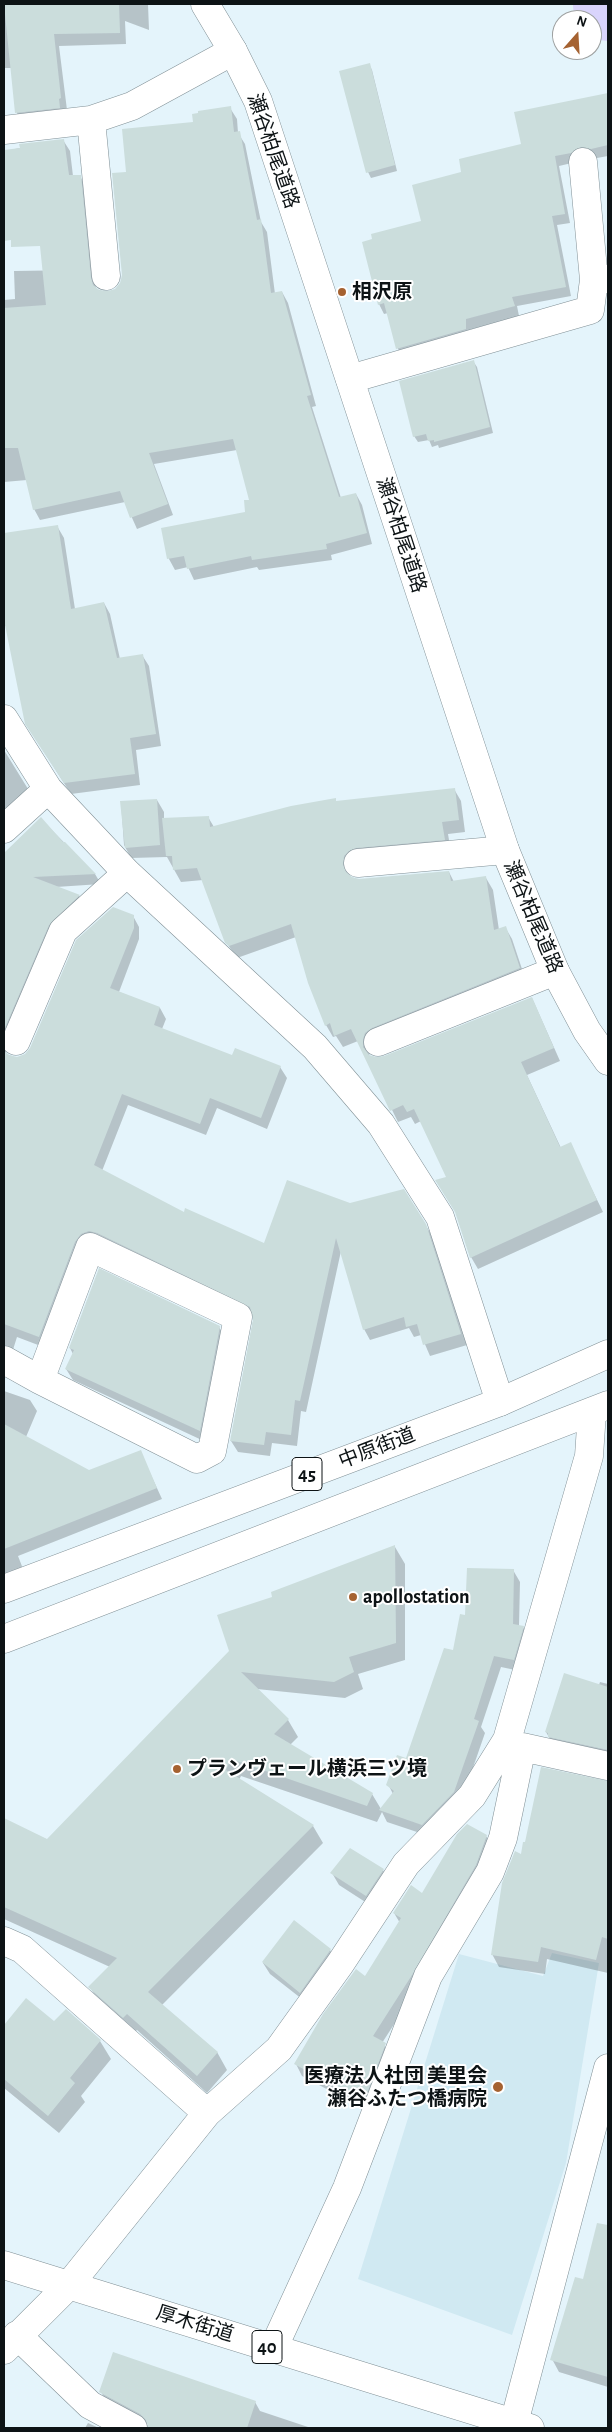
<!DOCTYPE html>
<meta charset="utf-8">
<style>
body{margin:0}
#map{position:relative;width:612px;height:2432px;overflow:hidden;background:#e4f4fb;font-family:"Alegreya Sans",sans-serif}
canvas{display:block}
.frame{position:absolute;inset:0;border:5px solid #0d1315;pointer-events:none}
.north{position:absolute;left:552px;top:10px;width:50px;height:50px;box-sizing:border-box;background:#fff;border:1px solid #9ea1a1;border-radius:50%;rotate:19deg;font-size:14px;font-weight:700;line-height:20px;text-align:center;color:#0d1315}
.north::after{content:'';display:block;margin:auto;width:18px;height:22px;background:#a56231;clip-path:polygon(50% 0,100% 100%,50% 72%,0 100%)}
</style>
<div id="map">
<canvas width="612" height="2432"></canvas>
<div class="frame"></div>
<div class="north">N</div>
</div>
<script>
const g = document.querySelector('canvas').getContext('2d');
g.lineJoin = 'round';
function paint(path, color) { g.fillStyle = color; g.fill(path, 'evenodd'); }
const poly = rows => new Path2D(rows.map(r => 'M' + r).join(''));
function strokePath(path, color, width, dash) { g.strokeStyle = color; g.lineWidth = width; g.lineCap = dash ? 'butt' : 'round'; g.setLineDash(dash || []); g.stroke(path); }
function drawText(font, color, halo, rows, align = 'center') {
  g.font = font + ' "Alegreya Sans","Noto Sans JP",sans-serif'; g.lineWidth = 4; g.setLineDash([]); g.textBaseline = 'middle'; g.strokeStyle = halo; g.fillStyle = color; for (const [text, x, y, turn = 0] of rows) {
    g.save(); g.translate(x, y); g.rotate((+turn || 0) * Math.PI / 180); g.textAlign = isNaN(turn) ? turn : align; if (halo) g.strokeText(text, 0, 0); g.fillText(text, 0, 0); g.restore();
  }
}
paint(poly([
 [552,1953,599,1963,566,2163,512,2335,358,2279,459,1954,543,1976]
]), '#d0e9f2');
paint(poly([
 [4,4,148,4,149,30,125,21,126,44,59,46,67,110,23,124,17,113,11,68,4,68],
 [369,64,372,70,397,171,371,178,368,172],
 [608,94,608,156,597,158,587,156,576,162,559,166,570,223,557,225,571,296,517,306,519,316,469,330,471,339,403,358,398,349,388,313,384,314,379,304,423,222,463,173,523,145,515,113],
 [230,108,237,119,238,133,245,144,261,222,267,232,275,294,282,292,288,303,316,406,312,407,341,498,356,494,362,505,372,544,331,555,332,560,259,570,257,567,194,580,188,567,175,570,169,559,163,529,247,513,251,501,237,450,154,464,173,515,137,529,125,502,40,520,34,509,27,480,4,482,4,300,15,299,14,271,80,270,80,231,4,228,4,151,63,140,70,151,73,176,80,176,86,187,96,289,108,293,115,290,121,283,123,275,127,174,195,123],
 [473,361,477,367,493,433,439,448,438,445,432,447,429,440,418,442,414,436],
 [57,526,64,538,75,609,104,603,110,614,120,659,142,655,149,666,161,746,136,750,140,785,71,794,35,738,6,626,4,626,4,534],
 [4,750,33,797,4,813],
 [454,789,461,801,465,832,448,834,451,852,351,869,349,877,359,880,449,872,454,882,486,878,493,890,499,930,505,927,512,939,526,981,372,1045,369,1056,376,1059,384,1058,532,998,560,1061,527,1075,561,1148,570,1144,603,1212,478,1269,471,1257,447,1178,421,1121,415,1124,411,1117,398,1122,358,1041,343,1047,336,1036,333,1037,326,1025,296,937,237,958,226,942,203,880,181,882,167,857,131,858,124,845,121,802,157,800,164,812,164,819,208,817,214,827,336,802],
 [41,819,95,874,101,884,56,887,79,896,85,906,7,1047,6,1054,17,1058,26,1055,133,916,139,927,139,939,119,992,160,1008,166,1019,162,1029,232,1056,280,1067,287,1078,267,1129,217,1108,206,1135,128,1105,102,1171,184,1213,265,1245,350,1204,425,1224,432,1236,467,1345,430,1356,421,1335,414,1337,409,1328,370,1340,364,1329,341,1251,306,1412,301,1411,297,1446,272,1443,270,1456,238,1452,231,1441,254,1316,104,1244,46,1348,17,1337,11,1356,4,1357,4,855],
 [219,1327,226,1339,206,1442,73,1380,66,1369,73,1354,70,1348],
 [4,1391,30,1400,37,1411,26,1437,89,1471,140,1451,162,1499,18,1556,25,1574,4,1582],
 [395,1547,405,1564,405,1660,358,1674,363,1689,345,1698,257,1689,288,1720,298,1737,290,1745,372,1794,381,1809,393,1794,388,1784,407,1760,454,1652,466,1616,513,1570,520,1582,519,1626,523,1627,530,1639,520,1671,501,1667,481,1727,485,1733,460,1805,429,1836,387,1822,382,1812,377,1822,241,1776,239,1780,313,1826,323,1843,162,2005,217,2052,227,2070,207,2093,137,2030,133,2034,100,2004,90,1987,110,1967,4,1919,4,1819,48,1840,231,1651,274,1597],
 [600,1682,608,1684,608,1759,555,1748,546,1732,599,1685],
 [605,1800,608,1800,608,1973,547,1959,545,1974,499,1967,492,1954,522,1856],
 [486,1836,493,1848,418,1987,382,2043,392,2056,370,2112,302,2076,296,2064,365,1977,400,1923,394,1913,422,1894],
 [383,1870,390,1882,373,1907,339,1885,332,1873],
 [330,1950,337,1962,307,2003,270,1974,263,1963],
 [26,2000,54,2023,66,2011,100,2041,111,2059,81,2096,85,2102,59,2133,4,2088,4,2027],
 [608,2231,608,2387,559,2372,552,2359,584,2281,600,2267],
 [101,2392,255,2402,260,2411,311,2428,150,2428,108,2404],
 [88,2423,99,2428,85,2428]
]), '#0003');
strokePath(poly([
 [608,4,608,6]
]), '#d9d4fc', 70);
paint(poly([
 [4,4,119,4,120,33,54,34,61,98,59,99,60,108,15,113],
 [370,63,395,165,366,173,339,71],
 [608,93,608,145,591,149,581,147,571,153,555,156,565,214,552,216,566,287,512,297,515,306,466,319,466,329,396,349,384,303,378,305,362,242,372,239,371,234,421,221,412,185,461,172,459,159,521,144,514,112],
 [231,106,234,132,240,131,257,220,261,219,271,293,282,291,311,395,307,396,339,497,356,493,367,533,326,544,327,549,252,560,251,556,187,569,184,556,167,559,161,528,245,512,244,500,249,500,233,439,149,453,168,504,130,518,120,491,33,510,18,448,4,448,4,308,46,305,40,246,11,247,11,240,4,241,4,150,20,148,19,144,64,139,69,175,81,175,91,278,93,285,99,290,108,291,115,289,120,283,122,275,112,173,126,172,122,129,193,122,192,114,198,113,198,111],
 [474,360,490,427,434,442,434,440,428,441,426,434,413,437,399,381],
 [58,525,71,609,104,602,117,658,143,654,156,734,130,738,135,774,64,783,25,724,4,620,4,533],
 [455,788,459,820,442,822,445,840,356,848,349,851,344,856,343,865,346,872,352,877,359,879,449,871,451,881,486,876,494,930,506,926,520,968,372,1028,365,1033,363,1039,363,1047,369,1055,376,1057,384,1056,532,997,554,1048,521,1062,560,1147,571,1142,597,1200,470,1258,455,1212,435,1180,446,1177,414,1109,407,1112,403,1105,390,1111,351,1029,334,1036,330,1023,325,1026,308,983,291,924,229,946,225,943,197,868,173,870,172,856,166,856,162,818,209,816,210,827,291,806,336,798,336,801],
 [157,799,160,845,125,848,120,801],
 [41,817,63,842,65,842,96,874,33,877,80,895,49,925,4,1030,4,853],
 [113,907,134,915,134,928,110,988,160,1007,154,1025,232,1055,235,1048,281,1066,261,1118,210,1098,200,1124,122,1094,94,1165,184,1212,185,1208,264,1243,287,1180,350,1203,404,1189,426,1224,461,1334,423,1345,417,1324,406,1327,404,1317,363,1330,336,1238,300,1401,295,1400,291,1435,266,1432,264,1445,230,1441,253,1320,250,1307,97,1233,89,1231,81,1234,75,1242,39,1337,4,1324,4,1051,9,1055,17,1057,25,1054,30,1048,76,940],
 [99,1268,220,1326,200,1431,65,1369,74,1350,69,1348],
 [4,1424,89,1470,141,1450,157,1488,4,1549],
 [395,1545,396,1643,349,1657,354,1672,334,1682,241,1672,289,1719,274,1734,373,1793,367,1806,231,1759,226,1770,314,1825,148,1992,218,2052,197,2076,127,2014,123,2018,88,1987,117,1958,4,1907,4,1818,47,1839,229,1651,217,1615,272,1597,271,1592],
 [467,1568,514,1569,513,1624,524,1626,514,1660,494,1656,474,1719,479,1721,454,1792,422,1825,379,1810,394,1791,386,1785,397,1755,406,1758,444,1648,453,1650,460,1614,465,1615],
 [564,1673,608,1687,608,1750,548,1737,548,1733,545,1732],
 [541,1767,608,1781,608,1939,602,1937,596,1960,541,1947,538,1962,491,1955,502,1883,515,1851,521,1854,523,1842,525,1842],
 [467,1824,487,1835,476,1865,412,1975,373,2036,386,2043,364,2101,294,2064,323,2014,356,1969,365,1976,401,1918,393,1913,411,1885,422,1893,457,1834],
 [350,1848,384,1869,366,1896,330,1873],
 [294,1920,331,1949,300,1993,262,1962],
 [26,1998,54,2021,66,2009,101,2040,70,2078,75,2083,48,2116,4,2079,4,2025],
 [597,2223,608,2225,608,2377,550,2360,575,2277,583,2279],
 [113,2352,256,2401,247,2428,148,2428,146,2420,140,2414,99,2392]
]), '#cbdddc');
const minor = poly([
 [91,120,106,276],
 [4,130,91,120,132,106,233,51],
 [583,162,594,280],
 [350,379,590,310,594,280,608,279],
 [4,719,48,789,127,873,315,1047,381,1124,440,1217,500,1402],
 [4,829,48,789],
 [358,863,505,850],
 [16,1041,63,931,127,873],
 [378,1042,555,971],
 [4,1360,40,1380,197,1459,212,1451,238,1317,90,1247,40,1380],
 [4,1941,22,1949,207,2113],
 [17,2335,90,2405,133,2428],
 [273,2349,347,2188,428,1976,490,1872,503,1838,522,1747,608,1766],
 [4,2350,69,2285,207,2113,279,2049,340,1964,406,1864,472,1796,507,1740,589,1456,592,1412],
 [514,2423,608,2068]
]);
const major = poly([
 [205,4,233,51,258,101,505,850,555,971,587,1031,608,1061],
 [4,1589,500,1402,608,1354],
 [4,1639,608,1405],
 [4,2265,530,2428]
]);
strokePath(minor, '#819096', 29);
strokePath(major, '#819096', 29);
strokePath(minor, '#fff', 28);
strokePath(major, '#fff', 28);
for (const [x, y, r, color] of [
 [342,292,5,"#a56231"],
 [353,1597,5,"#a56231"],
 [177,1769,5,"#a56231"],
 [498,2087,6,"#a56231"]
]) { const dot = new Path2D(); dot.arc(x, y, r, 0, 2 * Math.PI); g.fillStyle = color; g.fill(dot); strokePath(dot, '#fff', 2); }
for (const [x, y, w] of [
 [307,1474,30],
 [267,2347,30]
]) { const box = new Path2D(); box.roundRect(x - w / 2, y - 16.5, w, 33, 4); g.fillStyle = '#fff'; g.fill(box); strokePath(box, '#0d1315', 1); }
drawText('bold 19px', '#0d1315', null, [
 ["45",307,1474],
 ["40",267,2347]
]);
drawText('20px', '#0d1315', '#fff', [
 ["瀬谷柏尾道路",273,151,71],
 ["瀬谷柏尾道路",401,535,72],
 ["瀬谷柏尾道路",533,917,67],
 ["中原街道",377,1448,-21],
 ["厚木街道",195,2324,17]
]);
drawText('bold 20px', '#0d1315', '#fff', [
 ["相沢原",352,292],
 ["apollostation",363,1597],
 ["プランヴェール横浜三ツ境",187,1769],
 ["医療法人社団 美里会",487,2076,"right"],
 ["瀬谷ふたつ橋病院",487,2099,"right"]
], 'left');
</script>
